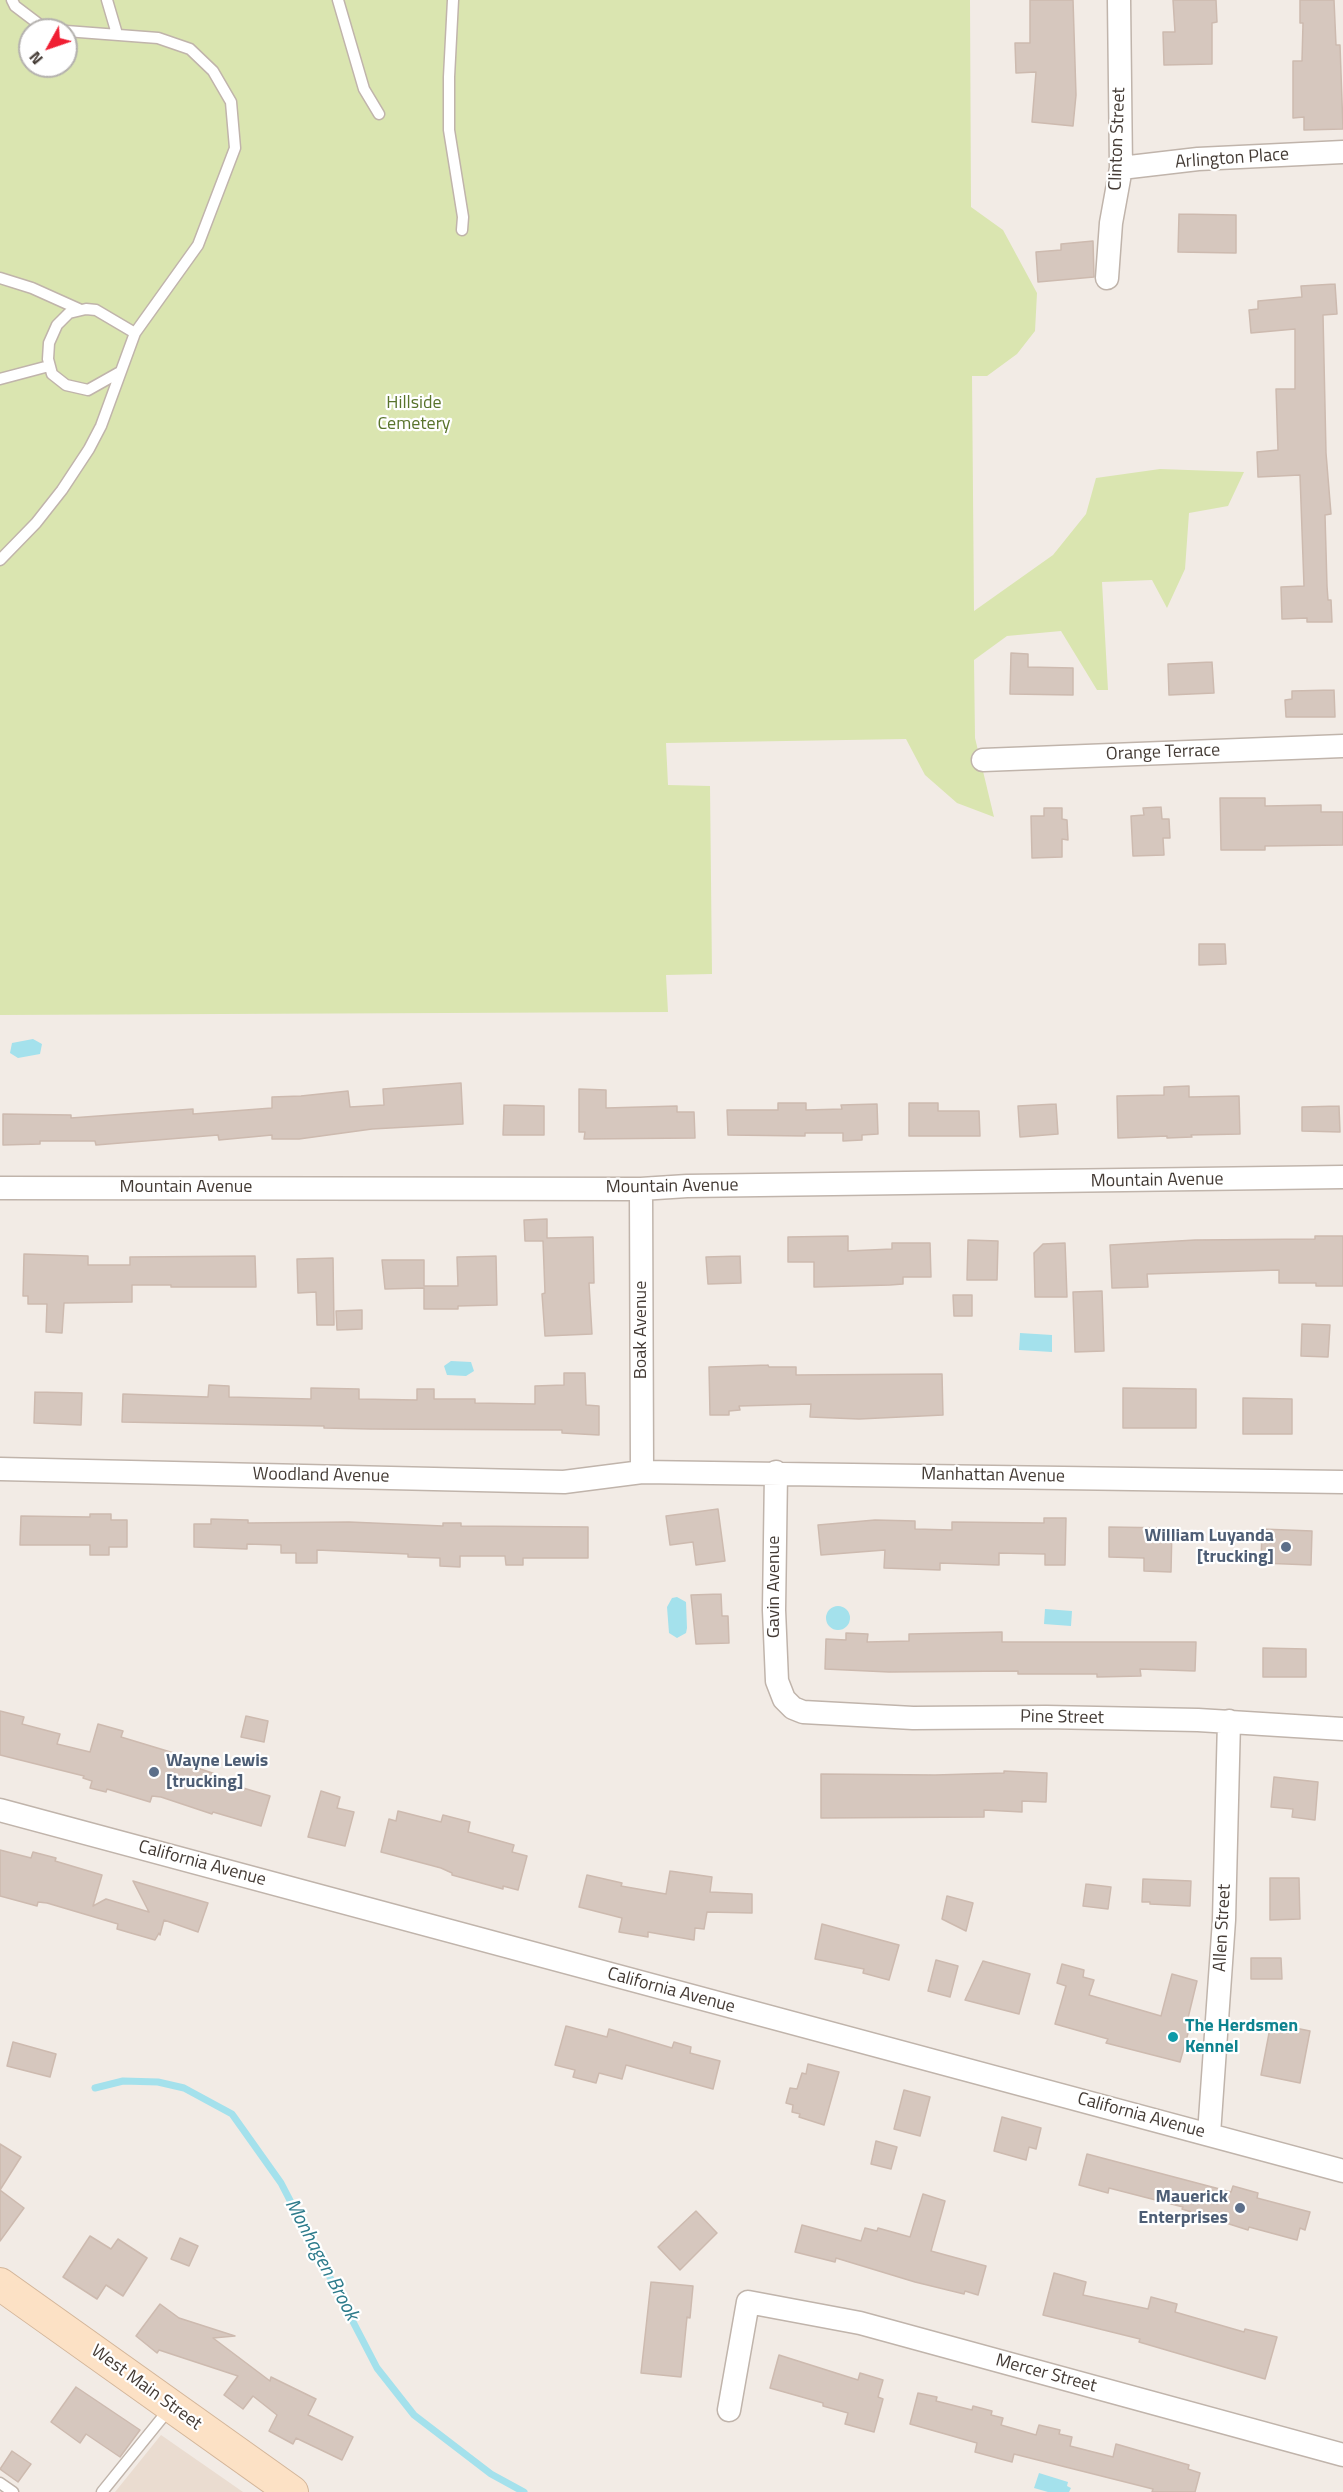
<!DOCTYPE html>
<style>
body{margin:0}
#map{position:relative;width:1343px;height:2492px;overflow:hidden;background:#f2ebe5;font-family:"Titillium Web",sans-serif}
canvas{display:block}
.north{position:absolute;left:18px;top:18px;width:60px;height:60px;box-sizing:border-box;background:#fff;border:2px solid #b4b1ae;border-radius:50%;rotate:230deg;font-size:16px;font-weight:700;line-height:24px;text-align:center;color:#443b35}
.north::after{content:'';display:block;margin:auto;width:21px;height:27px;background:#f01f33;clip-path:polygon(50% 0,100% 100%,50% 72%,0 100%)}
</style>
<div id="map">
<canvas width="1343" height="2492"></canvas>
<div class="north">N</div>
</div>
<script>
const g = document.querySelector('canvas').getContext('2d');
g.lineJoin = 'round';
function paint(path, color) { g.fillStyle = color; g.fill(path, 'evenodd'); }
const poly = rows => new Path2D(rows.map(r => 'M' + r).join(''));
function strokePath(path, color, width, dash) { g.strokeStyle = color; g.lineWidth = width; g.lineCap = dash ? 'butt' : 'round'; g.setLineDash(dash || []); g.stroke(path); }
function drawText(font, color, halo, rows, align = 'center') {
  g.font = font + ' "Titillium Web",sans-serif'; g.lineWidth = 4.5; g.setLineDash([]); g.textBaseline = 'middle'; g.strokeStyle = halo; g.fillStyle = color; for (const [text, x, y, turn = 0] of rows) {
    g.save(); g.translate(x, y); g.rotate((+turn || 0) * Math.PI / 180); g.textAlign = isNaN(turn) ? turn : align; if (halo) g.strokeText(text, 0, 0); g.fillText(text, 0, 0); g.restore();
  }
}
paint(poly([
 [161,2435,243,2492,115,2492]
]), '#eadcd0');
paint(poly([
 [0,0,970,0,971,207,1003,230,1037,293,1035,331,1017,354,987,376,972,376,974,611,1053,555,1086,514,1096,478,1160,469,1244,472,1228,506,1189,513,1185,569,1167,608,1152,580,1102,582,1108,690,1097,690,1061,631,1007,636,974,660,975,738,994,817,957,803,925,775,906,739,666,743,668,785,710,786,712,974,666,975,668,1012,0,1015],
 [30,30,66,30,66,66,30,66]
]), '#dae5b0');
paint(poly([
 [33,1039,42,1044,40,1054,18,1058,10,1053,12,1043],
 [1020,1333,1052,1335,1052,1352,1019,1350],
 [451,1361,471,1362,474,1371,466,1376,447,1375,444,1366],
 [677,1597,686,1602,687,1628,686,1633,677,1638,669,1633,667,1607,672,1598],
 '826 1618a12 12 0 1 1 24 0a12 12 0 1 1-24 0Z',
 [1045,1609,1072,1611,1071,1626,1044,1624],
 [1039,2473,1068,2482,1067,2486,1071,2488,1069,2492,1048,2492,1034,2488]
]), '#a4e1ec');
strokePath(poly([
 [95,2088,123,2081,158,2082,184,2088,232,2114,281,2183,377,2368,414,2415,491,2474,524,2492]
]), '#a4e1ec', 7);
const building = poly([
 [1030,0,1073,0,1076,95,1073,126,1032,122,1036,72,1016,73,1015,43,1030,43,1030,0],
 [1173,0,1216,0,1217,22,1212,23,1212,64,1164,65,1163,32,1175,32,1173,0],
 [1300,0,1334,0,1336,45,1340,45,1343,129,1304,130,1304,117,1293,118,1293,61,1302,61,1303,23,1300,23,1300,0],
 [1179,214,1236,215,1236,253,1178,252,1179,214],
 [1093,241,1094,277,1038,282,1036,252,1061,250,1061,244,1093,241],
 [1335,284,1337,314,1323,315,1326,453,1331,514,1325,515,1327,586,1328,600,1331,600,1332,622,1307,622,1307,618,1282,619,1281,587,1304,586,1300,475,1258,477,1257,452,1278,450,1276,389,1295,389,1295,329,1251,333,1249,310,1258,309,1258,301,1302,297,1301,286,1335,284],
 [1011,653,1028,654,1028,667,1073,668,1073,695,1010,694,1011,653],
 [1212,662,1214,693,1169,695,1168,664,1212,662],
 [1334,690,1335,717,1286,717,1285,700,1292,699,1292,691,1334,690],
 [1220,798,1265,798,1265,806,1321,805,1321,812,1343,812,1343,845,1265,846,1265,850,1221,850,1220,798],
 [1161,807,1162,819,1169,819,1170,838,1163,838,1164,855,1133,856,1131,816,1144,815,1143,808,1161,807],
 [1044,808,1062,808,1062,819,1067,820,1068,840,1062,839,1062,857,1032,858,1031,816,1044,816,1044,808],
 [1199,944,1225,944,1226,964,1199,965,1199,944],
 [461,1083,463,1124,372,1129,299,1139,272,1139,272,1135,219,1140,218,1135,96,1145,95,1141,40,1141,40,1144,3,1145,3,1114,71,1115,71,1118,193,1109,193,1114,272,1108,272,1097,301,1096,348,1091,350,1107,384,1105,383,1089,461,1083],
 [1189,1086,1189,1097,1239,1096,1240,1134,1191,1135,1192,1137,1167,1138,1167,1136,1118,1138,1117,1096,1164,1095,1164,1087,1189,1086],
 [579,1089,606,1090,606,1108,677,1106,677,1112,694,1112,695,1138,584,1139,585,1132,579,1132,579,1089],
 [778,1103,806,1103,806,1110,842,1109,841,1105,877,1104,878,1134,862,1135,862,1140,843,1141,843,1133,805,1133,805,1136,728,1135,727,1110,778,1110,778,1103],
 [909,1103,938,1103,938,1111,979,1111,980,1136,909,1136,909,1103],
 [1056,1104,1058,1134,1020,1137,1018,1106,1056,1104],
 [504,1105,544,1106,544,1135,503,1135,504,1105],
 [1339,1106,1340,1132,1302,1131,1302,1107,1339,1106],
 [547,1219,547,1238,593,1237,594,1283,589,1283,592,1334,545,1336,542,1294,545,1293,543,1241,525,1241,524,1220,547,1219],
 [848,1236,848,1251,892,1249,892,1243,930,1243,931,1277,903,1277,903,1284,890,1285,814,1287,814,1262,788,1262,788,1237,848,1236],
 [1315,1236,1343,1236,1343,1286,1316,1286,1316,1283,1279,1283,1279,1270,1147,1274,1148,1287,1112,1288,1110,1245,1195,1240,1315,1239,1315,1236],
 [968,1240,998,1241,997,1280,967,1280,968,1240],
 [1065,1243,1067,1297,1035,1297,1034,1253,1043,1244,1065,1243],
 [24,1254,88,1256,88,1265,130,1265,130,1257,255,1256,256,1287,171,1287,171,1285,132,1285,132,1302,64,1303,62,1333,46,1332,47,1304,28,1304,28,1296,23,1296,24,1254],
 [496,1256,497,1305,458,1306,458,1309,424,1309,424,1288,385,1289,382,1260,424,1260,424,1286,458,1286,457,1257,496,1256],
 [740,1256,741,1283,708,1284,706,1257,740,1256],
 [333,1258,334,1325,317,1325,316,1292,298,1293,297,1259,333,1258],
 [1102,1291,1104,1351,1075,1352,1073,1292,1102,1291],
 [953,1295,972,1295,972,1316,954,1316,953,1295],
 [362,1310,362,1329,337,1330,336,1311,362,1310],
 [1302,1324,1330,1325,1328,1357,1301,1356,1302,1324],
 [768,1365,769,1367,796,1367,796,1375,942,1374,943,1415,859,1419,810,1417,811,1404,739,1406,740,1410,729,1411,729,1415,710,1415,709,1367,768,1365],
 [564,1373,585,1373,586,1405,599,1406,599,1435,562,1433,562,1430,370,1429,324,1428,324,1426,122,1422,123,1394,208,1397,209,1385,229,1386,229,1397,311,1399,311,1388,359,1389,359,1399,417,1400,417,1389,434,1389,434,1399,475,1399,475,1403,535,1404,535,1386,564,1385,564,1373],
 [1123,1388,1196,1389,1196,1428,1123,1428,1123,1388],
 [35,1392,82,1393,81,1425,34,1423,35,1392],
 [1243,1398,1292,1399,1292,1434,1243,1434,1243,1398],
 [718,1509,725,1561,696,1565,693,1542,670,1545,666,1516,718,1509],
 [90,1514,111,1514,111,1520,127,1520,127,1547,109,1547,109,1555,90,1555,90,1545,20,1545,21,1516,90,1517,90,1514],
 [1044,1518,1066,1518,1065,1565,1045,1565,1045,1554,999,1553,999,1565,940,1563,940,1570,884,1568,885,1550,821,1555,818,1525,875,1520,915,1521,915,1529,952,1530,952,1522,1044,1523,1044,1518],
 [211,1519,248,1520,248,1523,349,1522,443,1526,443,1523,461,1523,461,1526,588,1527,588,1558,523,1558,523,1565,506,1565,505,1556,460,1556,460,1567,440,1566,440,1558,408,1557,408,1554,317,1550,317,1563,296,1563,296,1553,281,1553,281,1545,247,1544,247,1549,194,1547,194,1524,211,1524,211,1519],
 [1109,1527,1172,1528,1171,1572,1144,1571,1144,1558,1109,1557,1109,1527],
 [1262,1529,1312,1531,1311,1565,1261,1563,1262,1529],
 [721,1594,722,1616,728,1616,729,1643,696,1644,691,1595,721,1594],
 [1002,1632,1002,1642,1196,1642,1195,1671,1140,1669,1141,1676,1097,1677,1097,1674,1018,1674,1018,1671,889,1672,825,1669,826,1639,846,1640,846,1633,868,1634,867,1642,909,1641,909,1634,1002,1632],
 [1263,1648,1306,1649,1306,1677,1263,1677,1263,1648],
 [0,1711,24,1717,22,1724,60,1734,57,1744,90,1752,98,1724,123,1731,121,1737,197,1760,195,1767,215,1774,213,1779,270,1796,261,1826,213,1812,212,1814,161,1797,152,1796,150,1802,107,1789,106,1792,90,1788,92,1781,83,1778,84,1776,0,1755,0,1711],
 [246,1716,268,1721,264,1742,241,1737,246,1716],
 [1004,1771,1047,1773,1046,1802,1022,1801,1022,1812,984,1810,984,1817,821,1818,821,1774,935,1775,1004,1773,1004,1771],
 [1274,1777,1318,1782,1315,1820,1292,1817,1293,1809,1271,1807,1274,1777],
 [321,1791,340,1797,337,1808,354,1812,345,1846,308,1837,321,1791],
 [398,1811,441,1822,443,1815,470,1822,468,1832,514,1845,512,1852,527,1856,518,1890,503,1886,503,1889,452,1875,452,1873,441,1868,381,1852,389,1819,396,1821,398,1811],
 [0,1850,31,1858,33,1852,56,1858,55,1861,102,1875,93,1906,106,1899,149,1912,133,1881,208,1903,198,1932,164,1920,160,1935,159,1933,155,1940,117,1929,118,1924,47,1903,38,1902,37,1906,0,1896,0,1850],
 [670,1871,712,1877,710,1892,752,1894,752,1913,707,1912,704,1929,695,1928,694,1940,648,1932,648,1937,619,1932,622,1918,579,1907,587,1875,622,1883,621,1886,666,1894,670,1871],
 [1270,1878,1299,1878,1300,1919,1270,1920,1270,1878],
 [1143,1879,1191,1881,1190,1906,1150,1904,1150,1902,1142,1902,1143,1879],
 [1086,1884,1111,1887,1108,1909,1083,1906,1086,1884],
 [947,1896,973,1903,966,1931,942,1919,947,1896],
 [822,1924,899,1945,889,1980,863,1973,864,1969,815,1959,822,1924],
 [1251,1958,1281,1958,1282,1979,1251,1979,1251,1958],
 [936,1960,958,1966,950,1997,928,1991,936,1960],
 [983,1961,1030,1974,1019,2014,965,2000,983,1961],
 [1062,1964,1084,1970,1083,1977,1094,1980,1089,1995,1161,2016,1172,1974,1197,1981,1188,2018,1192,2019,1180,2062,1106,2043,1108,2039,1055,2024,1066,1986,1057,1983,1062,1964],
 [1271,2023,1310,2031,1300,2083,1261,2075,1271,2023],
 [566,2026,607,2037,609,2029,672,2048,674,2042,691,2047,690,2053,720,2061,713,2089,626,2065,622,2079,599,2073,596,2083,573,2077,575,2070,555,2065,566,2026],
 [13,2042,56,2054,50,2077,7,2066,13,2042],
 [808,2064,839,2072,824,2125,799,2117,800,2114,792,2112,793,2105,786,2103,790,2088,797,2089,802,2073,806,2074,808,2064],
 [904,2090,930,2097,920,2136,894,2129,904,2090],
 [1002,2117,1041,2128,1036,2149,1029,2147,1026,2160,994,2151,1002,2117],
 [876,2141,897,2147,891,2169,871,2164,876,2141],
 [0,2144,21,2157,0,2190,0,2144],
 [1087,2154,1231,2192,1233,2186,1258,2193,1257,2198,1310,2212,1305,2230,1300,2228,1297,2240,1249,2227,1248,2230,1182,2209,1183,2207,1109,2188,1108,2193,1079,2185,1087,2154],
 [0,2190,24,2208,0,2241,0,2190],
 [923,2194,945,2201,931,2251,986,2266,978,2295,965,2291,964,2294,915,2282,836,2258,835,2262,795,2252,802,2225,861,2241,865,2228,877,2231,878,2228,910,2237,923,2194],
 [696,2211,717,2233,680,2270,658,2247,696,2211],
 [90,2236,111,2249,118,2239,147,2258,123,2296,106,2285,97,2299,63,2277,90,2236],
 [180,2238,198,2246,189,2266,171,2259,180,2238],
 [1054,2273,1086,2282,1083,2295,1148,2309,1151,2297,1177,2304,1175,2312,1244,2332,1245,2329,1277,2337,1265,2379,1139,2342,1140,2339,1043,2315,1054,2273],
 [651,2282,693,2286,690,2318,687,2317,681,2377,641,2373,651,2282],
 [160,2304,179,2318,235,2336,213,2338,270,2381,271,2377,316,2399,308,2415,353,2437,342,2460,296,2438,293,2444,269,2431,277,2415,253,2396,243,2409,224,2395,238,2376,159,2350,157,2353,136,2336,160,2304],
 [779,2355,858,2380,860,2373,883,2380,878,2397,883,2399,874,2432,845,2424,848,2413,823,2406,823,2403,770,2388,779,2355],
 [76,2387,140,2430,120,2457,86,2434,80,2443,51,2422,76,2387],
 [918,2393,937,2397,936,2401,972,2410,973,2406,992,2411,991,2415,1003,2418,1001,2425,1036,2435,1039,2425,1060,2430,1059,2434,1072,2437,1070,2446,1113,2457,1116,2444,1189,2465,1188,2469,1200,2473,1195,2492,1152,2492,1153,2489,1014,2454,1012,2462,975,2452,977,2443,910,2424,918,2393],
 [12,2451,31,2464,18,2482,0,2469,12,2451]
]);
paint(building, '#d6c7be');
strokePath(building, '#cdbaaf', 1.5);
const lane = poly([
 [12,0,15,6,44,28,57,30],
 [107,0,117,34],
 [338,0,364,89,379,114],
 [453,0,449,77,449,130,463,217,462,230],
 [0,278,32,288,81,310],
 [120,372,88,390,66,385,52,374,48,359,49,343,57,325,69,313,86,309,96,310,135,333],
 [0,379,49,366],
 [0,560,36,523,62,490,89,449,101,426,135,333,198,245,235,148,231,102,213,71,190,49,158,38,66,31],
 [0,2483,13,2492],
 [102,2492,170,2408]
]);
const street = poly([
 [1121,168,1198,159,1343,152],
 [1107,278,1111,223,1121,168,1119,0],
 [983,760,1343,746],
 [0,1188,641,1189,687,1186,1343,1177],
 [641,1189,642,1472],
 [0,1469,564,1482,642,1472,1343,1482],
 [776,1472,774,1610,777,1681,784,1699,793,1708,803,1712,913,1718,1046,1717,1198,1720,1343,1729],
 [0,1810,1343,2171],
 [1209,2134,1224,1920,1229,1721],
 [729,2410,748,2302,860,2323,1343,2455]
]);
const secondary = poly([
 [0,2284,292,2492]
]);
strokePath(lane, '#c0b4ab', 13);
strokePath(street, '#c0b4ab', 25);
strokePath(secondary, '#d3b599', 34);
strokePath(lane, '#fff', 10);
strokePath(street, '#fff', 22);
strokePath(secondary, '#fce1c5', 32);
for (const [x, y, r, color] of [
 [1286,1547,6,"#5c6f8a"],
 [154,1772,6,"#5c6f8a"],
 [1173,2037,6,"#0f9aa8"],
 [1240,2208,6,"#5c6f8a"]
]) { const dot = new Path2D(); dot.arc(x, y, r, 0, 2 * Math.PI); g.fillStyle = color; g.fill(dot); strokePath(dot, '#fff', 2); }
drawText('18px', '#443b35', '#fff', [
 ["Clinton Street",1118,139,-88],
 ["Arlington Place",1232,159,-4],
 ["Orange Terrace",1163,753,-2],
 ["Mountain Avenue",1157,1181,-1],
 ["Mountain Avenue",672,1187,-1],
 ["Mountain Avenue",186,1188],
 ["Boak Avenue",642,1330,-90],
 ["Woodland Avenue",321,1476,1],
 ["Manhattan Avenue",993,1476,1],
 ["Gavin Avenue",775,1587,-90],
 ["Pine Street",1062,1718,1],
 ["California Avenue",202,1864,15],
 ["Allen Street",1223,1928,-87],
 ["California Avenue",671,1991,15],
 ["California Avenue",1141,2116,15],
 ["Mercer Street",1046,2374,15],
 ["West Main Street",146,2388,36]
]);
drawText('18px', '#58732b', '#fff', [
 ["Hillside",414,404],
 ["Cemetery",414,425]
]);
drawText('bold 18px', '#4e5e75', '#fff', [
 ["William Luyanda",1274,1537],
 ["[trucking]",1274,1558],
 ["Wayne Lewis",166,1762,"left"],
 ["[trucking]",166,1783,"left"],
 ["Mauerick",1228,2198],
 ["Enterprises",1228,2219]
], 'right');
drawText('bold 18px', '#0d838f', '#fff', [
 ["The Herdsmen",1185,2027],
 ["Kennel",1185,2048]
], 'left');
drawText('italic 20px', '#2d7b8b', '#fff', [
 ["Monhagen Brook",321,2260,62]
]);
</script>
